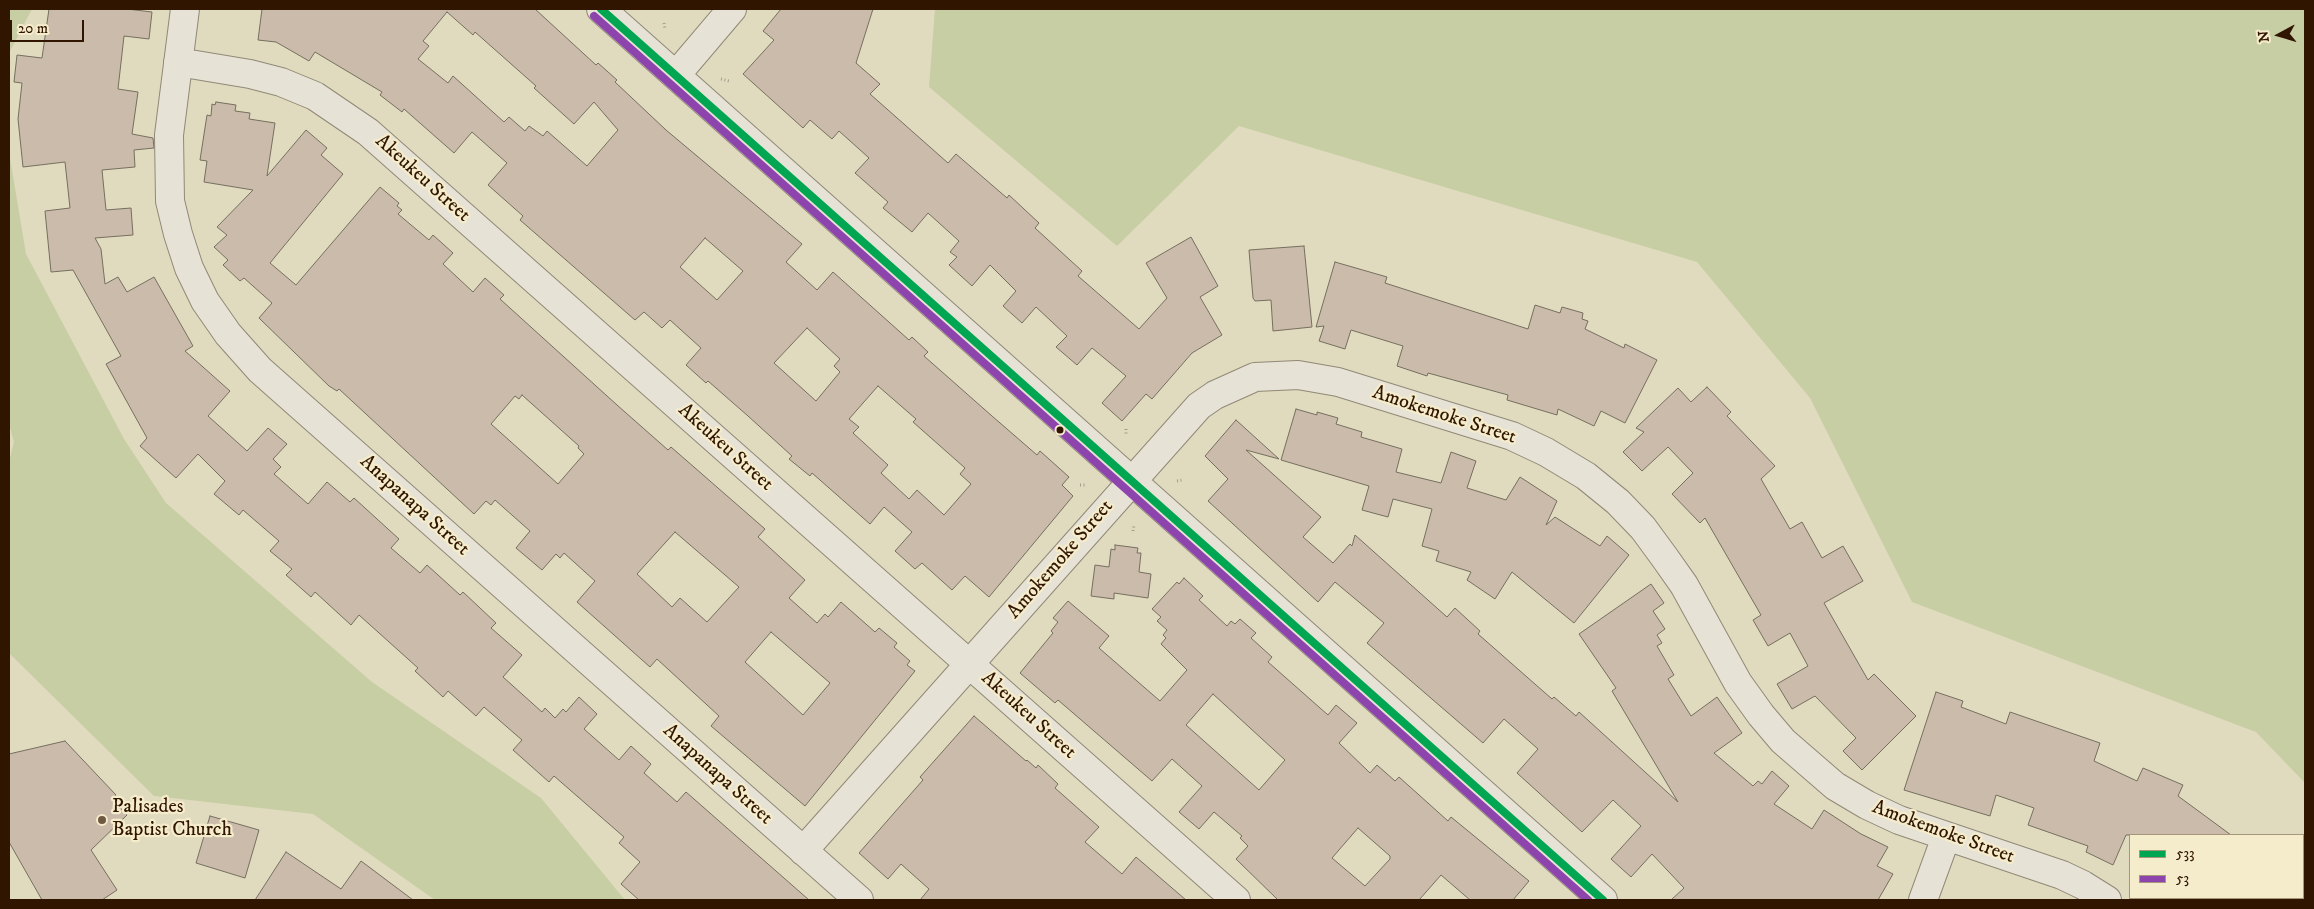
<!DOCTYPE html>
<style>
body{margin:0}
#map{position:relative;width:2314px;height:909px;overflow:hidden;background:#e0dabe;font-family:"IM FELL DW Pica",serif}
canvas{display:block}
.frame{position:absolute;inset:0;border:10px solid #301500;pointer-events:none}
.legend{position:absolute;left:2129px;top:834px;width:175px;height:65px;box-sizing:border-box;background:#f5eccb;border:1px solid #a6967a;margin:0;padding:6px 9px;list-style:none;font-size:15px;color:#301500}
.legend li{display:flex;align-items:center;gap:10px;height:25px}
.legend b{width:25px;border:1px solid #a6967a}
.north{position:absolute;left:2254px;top:10px;width:50px;height:50px;-webkit-text-stroke:4px #f5eccb;paint-order:stroke;rotate:264deg;font-size:14px;font-weight:700;line-height:20px;text-align:center;color:#301500}
.north::after{content:'';display:block;margin:auto;width:18px;height:22px;background:#301500;clip-path:polygon(50% 0,100% 100%,50% 72%,0 100%)}
.scale{position:absolute;left:10px;top:20px;width:74px;height:22px;box-sizing:border-box;border:2px solid #301500;border-top:0;padding-left:6px;font-size:15px;line-height:18px;white-space:nowrap;color:#301500;-webkit-text-stroke:4px #f5eccb;paint-order:stroke}
</style>
<div id="map">
<canvas width="2314" height="909"></canvas>
<div class="frame"></div>
<ul class="legend">
<li><b style="height:6px;background:#00a651"></b>533</li>
<li><b style="height:6px;background:#8e44ad"></b>53</li>
</ul>
<div class="north">N</div>
<div class="scale">20 m</div>
</div>
<script>
const g = document.querySelector('canvas').getContext('2d');
g.lineJoin = 'round';
function paint(path, color) { g.fillStyle = color; g.fill(path, 'evenodd'); }
const poly = rows => new Path2D(rows.map(r => 'M' + r).join(''));
function strokePath(path, color, width, dash) { g.strokeStyle = color; g.lineWidth = width; g.lineCap = dash ? 'butt' : 'round'; g.setLineDash(dash || []); g.stroke(path); }
function drawText(font, color, halo, rows, align = 'center') {
  g.font = font + ' "IM FELL DW Pica",serif'; g.lineWidth = 4.5; g.setLineDash([]); g.textBaseline = 'middle'; g.strokeStyle = halo; g.fillStyle = color; for (const [text, x, y, turn = 0] of rows) {
    g.save(); g.translate(x, y); g.rotate((+turn || 0) * Math.PI / 180); g.textAlign = isNaN(turn) ? turn : align; if (halo) g.strokeText(text, 0, 0); g.fillText(text, 0, 0); g.restore();
  }
}
paint(poly([
 [9,9,32,9,9,53],
 [935,9,2305,9,2305,783,2256,732,1912,602,1810,398,1697,262,1239,126,1117,246,929,87],
 [9,152,26,254,124,439,166,503,372,682,541,798,625,900,435,900,313,814,154,796,9,653,9,462,14,442,9,424]
]), '#c8cea4');
const building = poly([
 [49,9,127,9,152,12,149,39,124,36,118,89,138,92,132,134,153,138,154,148,134,150,135,167,102,170,106,210,131,208,133,235,95,238,101,249,105,284,118,277,127,292,154,277,193,346,185,351,230,391,208,416,247,451,268,428,287,444,273,459,281,467,274,474,308,504,327,482,350,502,354,498,399,539,391,548,420,573,427,565,460,595,463,592,496,623,491,628,522,655,503,677,542,712,545,708,555,718,563,709,566,712,579,697,597,714,584,729,619,760,631,746,651,764,644,773,677,802,686,792,809,900,639,900,621,884,640,862,619,843,624,837,554,776,549,782,513,750,522,740,484,707,476,716,448,691,443,697,415,671,418,668,359,615,351,625,315,592,311,597,286,575,292,569,270,551,279,541,243,510,239,515,214,494,225,481,198,454,176,478,140,446,147,438,106,364,121,356,73,270,51,272,45,211,70,208,65,162,23,167,18,119,22,83,14,82,17,55,42,58,49,9],
 [262,9,535,9,596,65,598,63,617,80,615,82,666,130,802,244,786,262,817,290,833,272,909,340,912,337,928,352,924,356,992,416,1037,455,1040,451,1069,477,1062,485,1073,496,989,597,965,576,952,590,922,563,915,569,895,551,912,532,884,507,870,524,812,473,810,476,789,459,792,456,748,416,708,381,706,383,686,365,701,348,670,320,662,328,644,312,635,320,520,220,523,216,488,185,507,163,472,132,454,153,404,109,402,112,380,95,382,92,315,52,309,61,276,42,258,40,262,9],
 [447,12,473,35,475,32,536,86,534,88,574,124,594,102,618,130,587,166,547,131,543,136,529,126,525,131,509,117,504,122,453,76,448,83,418,59,429,46,423,41,447,12],
 [705,238,743,271,717,300,680,267,705,238],
 [807,328,840,359,834,366,840,372,816,401,774,363,807,328],
 [878,386,916,419,913,422,965,468,960,474,971,484,944,515,917,490,909,499,881,473,888,465,853,433,859,427,849,419,878,386],
 [781,9,873,9,856,63,880,84,870,94,948,163,956,154,1007,198,1009,195,1039,223,1035,228,1082,271,1078,276,1139,329,1167,298,1146,263,1191,237,1218,286,1200,297,1222,335,1192,353,1152,399,1146,394,1122,421,1102,403,1126,376,1092,348,1077,365,1056,347,1067,336,1036,307,1022,323,1003,306,1016,291,990,265,972,286,949,265,957,257,950,252,959,241,928,213,912,232,883,208,888,202,855,173,869,158,839,131,832,139,810,120,803,128,743,74,774,40,763,31,781,9],
 [216,102,236,105,235,111,250,113,249,119,275,123,267,176,306,130,327,148,321,155,343,174,270,263,296,285,380,187,399,203,397,206,402,210,398,214,429,240,433,235,453,253,443,264,473,292,485,278,504,295,500,299,617,405,668,450,671,447,765,529,758,537,805,580,789,598,817,623,825,614,828,617,841,602,875,632,879,628,897,643,894,647,910,661,907,665,915,671,805,806,711,726,719,716,657,659,650,667,577,602,595,581,564,553,560,558,556,554,542,570,516,548,530,531,495,500,491,505,486,501,474,514,339,389,337,391,329,386,259,318,272,303,244,278,240,281,223,265,228,260,214,247,227,235,217,227,253,190,204,182,207,161,200,160,207,115,211,116,212,104,215,105,216,102],
 [522,395,579,446,578,448,584,454,558,484,491,424,515,396,519,399,522,395],
 [675,532,739,587,707,622,680,598,672,607,637,574,675,532],
 [771,632,830,683,803,715,745,662,771,632],
 [1304,246,1312,327,1273,331,1271,300,1255,301,1253,298,1249,250,1304,246],
 [1335,262,1387,277,1385,283,1528,329,1535,305,1560,313,1562,307,1583,313,1582,319,1588,321,1585,329,1624,348,1625,344,1657,360,1625,423,1601,411,1594,426,1558,409,1557,415,1507,400,1508,395,1428,373,1427,376,1397,366,1403,346,1351,330,1345,349,1319,341,1324,326,1316,327,1335,262],
 [1707,387,1731,412,1727,416,1775,466,1761,479,1790,529,1802,522,1822,558,1843,546,1863,581,1824,603,1868,680,1874,674,1916,716,1862,770,1843,751,1856,738,1815,696,1792,709,1777,684,1808,666,1790,633,1768,646,1753,620,1761,615,1705,518,1700,523,1672,494,1693,473,1668,447,1642,471,1623,452,1644,432,1636,428,1678,388,1691,402,1707,387],
 [1296,409,1317,415,1317,412,1338,418,1336,424,1362,432,1361,437,1402,449,1396,472,1441,483,1451,452,1476,461,1467,488,1506,500,1520,477,1557,501,1546,525,1555,517,1600,546,1607,536,1629,555,1574,623,1512,572,1495,599,1467,580,1471,572,1436,561,1439,551,1422,546,1432,509,1393,499,1388,517,1362,510,1369,486,1281,460,1296,409],
 [1236,420,1279,459,1246,450,1321,517,1303,537,1333,563,1350,544,1352,546,1355,535,1447,617,1455,608,1480,631,1478,634,1552,699,1554,697,1576,716,1579,712,1678,802,1612,691,1616,688,1579,634,1651,584,1664,603,1653,611,1665,629,1657,635,1662,643,1657,646,1674,675,1668,679,1691,716,1717,697,1742,733,1714,753,1753,786,1758,781,1762,784,1772,771,1789,786,1774,804,1812,829,1824,810,1861,834,1888,847,1877,866,1893,874,1878,900,1671,900,1684,888,1652,854,1631,877,1611,859,1641,826,1613,800,1582,832,1517,773,1538,749,1504,719,1483,743,1367,643,1384,623,1335,582,1318,602,1208,501,1228,479,1205,456,1236,420],
 [1115,545,1138,548,1137,553,1141,553,1139,572,1151,574,1148,598,1114,593,1114,599,1091,596,1095,565,1109,567,1111,549,1115,550,1115,545],
 [1184,578,1203,596,1199,600,1227,626,1231,621,1235,624,1240,619,1256,633,1251,638,1272,657,1268,662,1328,715,1336,705,1357,723,1339,743,1370,773,1377,765,1395,781,1399,777,1448,821,1451,817,1529,881,1513,900,1470,900,1441,875,1419,900,1278,900,1236,859,1248,846,1240,838,1242,836,1214,812,1199,829,1179,812,1202,786,1172,759,1152,781,1058,700,1055,703,1020,673,1053,633,1051,631,1058,622,1053,618,1068,601,1109,636,1099,648,1160,701,1187,670,1161,644,1166,638,1163,635,1167,630,1157,621,1161,617,1152,609,1177,582,1179,584,1184,578],
 [1213,694,1285,760,1259,790,1186,725,1213,694],
 [1358,828,1390,856,1390,859,1365,886,1332,858,1358,828],
 [1936,692,1963,701,1961,707,2006,724,2010,712,2100,743,2094,761,2137,781,2143,768,2183,785,2178,796,2231,835,2126,835,2113,865,2086,852,2088,846,2028,825,2034,808,1996,795,1990,816,1904,790,1936,692],
 [974,716,1026,761,1027,760,1036,768,1038,765,1058,784,1055,788,1099,827,1085,842,1122,874,1136,857,1186,900,920,900,929,889,901,864,888,879,859,853,923,780,920,777,974,716],
 [65,741,116,795,112,799,127,815,91,850,117,890,102,900,42,900,9,842,9,754,65,741],
 [210,816,259,830,245,878,196,863,210,816],
 [286,852,341,889,361,861,413,900,255,900,286,852]
]);
paint(building, '#cabbab');
strokePath(building, '#766f5e', 1);
const minor = poly([
 [185,9,169,135,170,201,178,234,189,268,205,301,228,334,260,370,859,900],
 [601,9,1603,900],
 [178,62,250,74,281,82,315,96,368,132,1236,900],
 [676,75,732,9],
 [803,851,1199,406,1215,395,1255,377,1298,375,1338,382,1512,436,1546,452,1586,476,1618,502,1643,528,1665,558,1684,585,1738,683,1761,715,1783,741,1835,786,1867,805,1899,820,2062,875,2083,885,2107,900],
 [1923,900,1946,837]
]);
strokePath(minor, '#908977', 30);
strokePath(poly([
 [664,23,665,29],
 [721,79,729,81],
 [1126,429,1126,434],
 [1177,481,1182,480],
 [1080,485,1087,485],
 [1133,531,1134,525]
]), '#a39d90', 3, [1, 2.5]);
strokePath(minor, '#e6e2d5', 28);
strokePath(poly([
 [601,9,1603,900]
]), '#00a651', 8);
strokePath(poly([
 [594,16,1588,900]
]), '#8e44ad', 8);
for (const [x, y, r, color] of [
 [1060,430,4.5,"#301500"],
 [102,820,5,"#6e5a42"]
]) { const dot = new Path2D(); dot.arc(x, y, r, 0, 2 * Math.PI); g.fillStyle = color; g.fill(dot); strokePath(dot, '#f5eccb', 2); }
drawText('20px', '#301500', '#f5eccb', [
 ["Akeukeu Street",422,179,42],
 ["Amokemoke Street",1444,416,18],
 ["Akeukeu Street",725,448,42],
 ["Anapanapa Street",414,506,42],
 ["Amokemoke Street",1061,560,-49],
 ["Akeukeu Street",1028,716,42],
 ["Anapanapa Street",717,775,42],
 ["Amokemoke Street",1943,833,20]
]);
drawText('20px', '#301500', '#f5eccb', [
 ["Palisades",112,808],
 ["Baptist Church",112,831]
], 'left');
</script>
